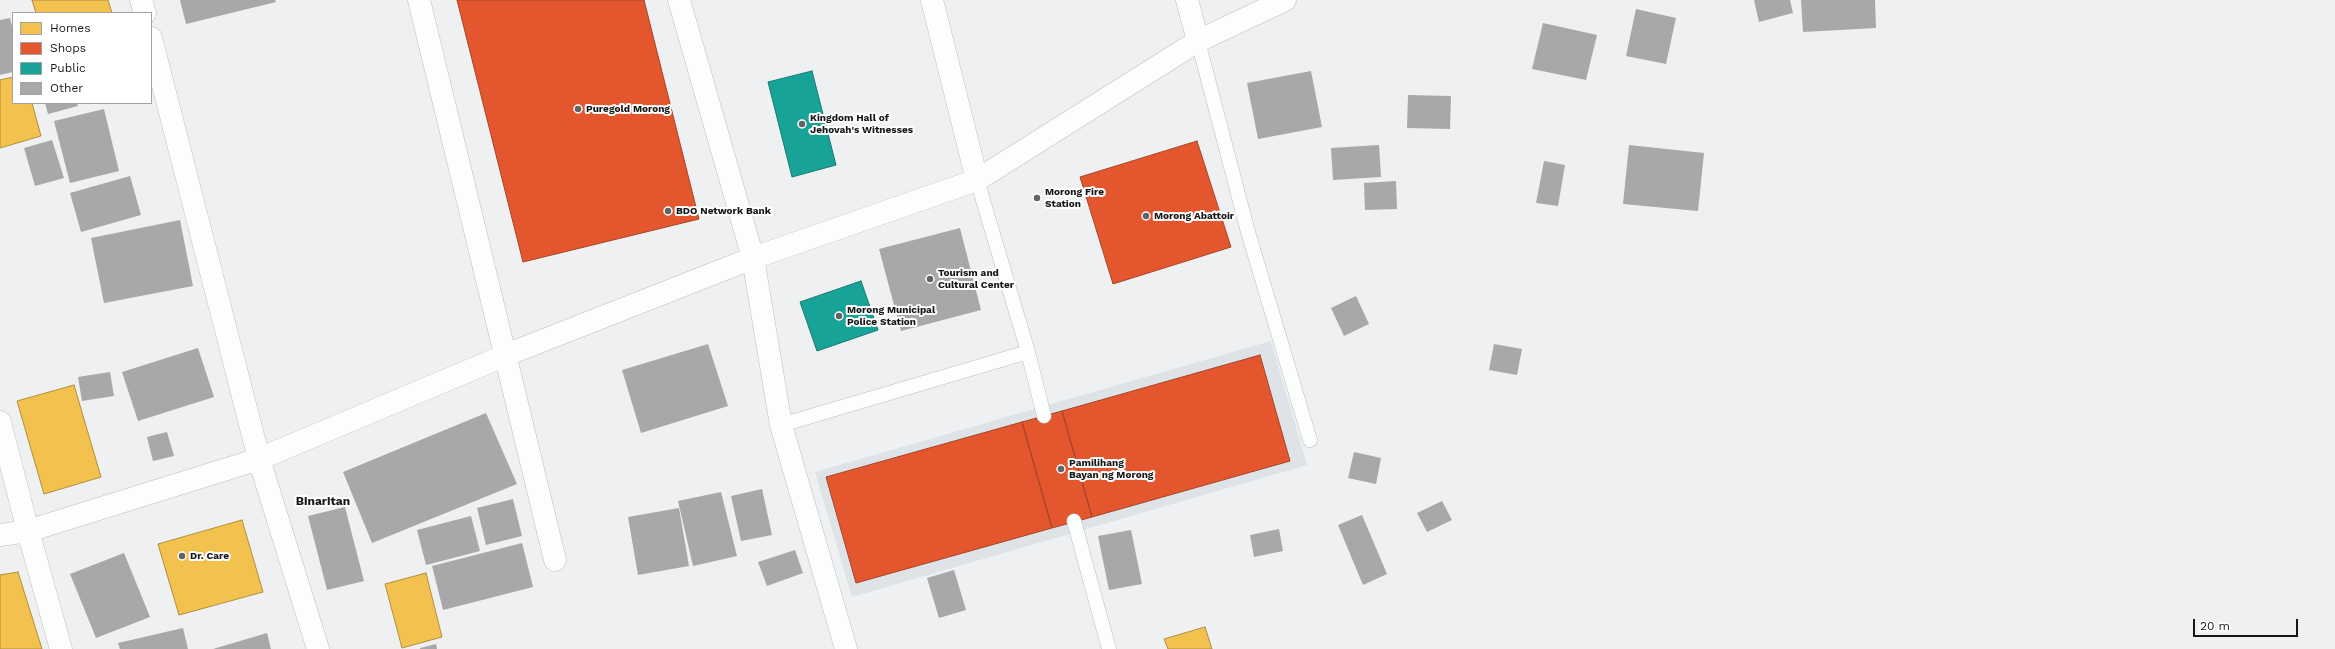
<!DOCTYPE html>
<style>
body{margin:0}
#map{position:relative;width:2335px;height:649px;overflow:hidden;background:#eef0f2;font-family:"Work Sans",sans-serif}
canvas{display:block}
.legend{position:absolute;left:12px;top:12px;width:140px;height:92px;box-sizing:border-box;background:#fff;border:1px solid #a2a2a3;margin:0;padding:5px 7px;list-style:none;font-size:12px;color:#161718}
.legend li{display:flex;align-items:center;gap:8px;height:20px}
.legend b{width:20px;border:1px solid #a2a2a3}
.scale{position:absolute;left:2193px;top:619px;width:105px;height:18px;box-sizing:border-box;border:2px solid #161718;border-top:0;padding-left:5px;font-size:12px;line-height:14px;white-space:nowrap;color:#161718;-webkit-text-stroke:3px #fff;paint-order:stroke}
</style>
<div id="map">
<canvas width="2335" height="649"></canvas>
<ul class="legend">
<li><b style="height:11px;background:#f2c14e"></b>Homes</li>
<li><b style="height:11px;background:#e4572e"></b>Shops</li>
<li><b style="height:11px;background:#17a398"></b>Public</li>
<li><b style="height:11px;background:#a8a7a9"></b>Other</li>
</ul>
<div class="scale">20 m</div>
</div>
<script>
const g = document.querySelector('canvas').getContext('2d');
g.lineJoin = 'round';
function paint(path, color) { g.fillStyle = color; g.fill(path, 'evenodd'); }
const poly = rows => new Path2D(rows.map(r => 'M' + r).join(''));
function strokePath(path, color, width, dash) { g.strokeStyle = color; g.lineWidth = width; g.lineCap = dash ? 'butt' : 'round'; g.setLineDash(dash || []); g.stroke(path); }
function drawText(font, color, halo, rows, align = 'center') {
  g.font = font + ' "Work Sans",sans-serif'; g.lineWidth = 4; g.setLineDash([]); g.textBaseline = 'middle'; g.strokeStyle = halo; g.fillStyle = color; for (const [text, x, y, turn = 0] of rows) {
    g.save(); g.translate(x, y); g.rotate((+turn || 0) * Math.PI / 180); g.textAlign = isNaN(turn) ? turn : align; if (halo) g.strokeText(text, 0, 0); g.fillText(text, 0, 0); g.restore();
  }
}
paint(poly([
 [1271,341,1307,465,852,597,815,472]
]), '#dee3e8');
const homes = poly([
 [32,0,108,0,112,13,36,13,32,0],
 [13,77,13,103,32,103,41,136,0,148,0,80,13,77],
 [74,385,101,477,44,494,17,401,74,385],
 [242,520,263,592,179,615,158,544,242,520],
 [18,572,42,649,0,649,0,575,18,572],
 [426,573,442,637,402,648,385,584,426,573],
 [1205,627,1212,649,1168,649,1164,639,1205,627]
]);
paint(homes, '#f2c14e');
strokePath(homes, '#b08e3e', 1);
const shops = poly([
 [457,0,644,0,699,219,523,262,457,0],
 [1197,141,1231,247,1113,284,1080,177,1197,141],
 [1260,355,1290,461,1092,517,1062,411,1260,355],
 [1062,411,1092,517,1052,528,1022,422,1062,411],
 [1022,422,1052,528,856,583,826,477,1022,422]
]);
paint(shops, '#e4572e');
strokePath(shops, '#a64427', 1);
const public = poly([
 [812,71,836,165,792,177,768,82,812,71],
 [861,281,878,330,817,351,800,302,861,281]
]);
paint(public, '#17a398');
strokePath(public, '#177972', 1);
paint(poly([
 [180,0,275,0,276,2,186,24],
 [1754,0,1790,0,1793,13,1759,22],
 [1801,0,1875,0,1876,28,1803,32],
 [1636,9,1676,18,1666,64,1626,56],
 [10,18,13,30,13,72,0,75,0,20],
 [1543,23,1597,35,1586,80,1532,69],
 [1311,71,1322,127,1258,139,1247,83],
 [1408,95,1451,96,1450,129,1407,128],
 [45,103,77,103,78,106,48,114],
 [104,109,119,171,70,183,54,121],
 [52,140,64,178,35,186,24,148],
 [1379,145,1381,177,1333,180,1331,148],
 [1629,145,1704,153,1698,211,1623,204],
 [1544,161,1565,165,1558,206,1536,203],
 [130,176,141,215,81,232,70,193],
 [1396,181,1397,209,1365,210,1364,183],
 [180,220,193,286,104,303,91,238],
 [960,228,981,310,901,331,879,249],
 [1356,296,1369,324,1344,336,1331,308],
 [708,344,728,406,641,433,622,370],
 [1494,344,1522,349,1517,375,1489,370],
 [198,348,214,397,138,421,122,372],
 [110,372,114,396,82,401,78,377],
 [486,413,517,484,372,543,343,472],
 [167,432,174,456,153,461,147,437],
 [1354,452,1381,458,1376,484,1348,478],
 [762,489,772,535,741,541,731,496],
 [721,492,737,556,693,566,678,501],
 [513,499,522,536,486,545,477,508],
 [1442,501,1452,520,1427,532,1417,513],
 [345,507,364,581,327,590,308,516],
 [679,508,689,566,638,575,628,517],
 [1362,515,1387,574,1363,585,1338,525],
 [471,516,480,551,426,565,417,530],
 [1279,529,1283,551,1254,557,1250,535],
 [1131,530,1142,584,1109,590,1098,536],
 [522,543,533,587,443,610,432,566],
 [795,550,803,573,767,586,758,562],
 [124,553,150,617,96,638,70,574],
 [954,570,966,610,939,618,927,578],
 [183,628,188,649,120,649,118,643],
 [267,633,271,649,213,649],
 [436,644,437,649,420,649,420,648]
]), '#a8a7a9');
const service = poly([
 [1198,41,1248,232,1310,440],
 [977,180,1028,352,1044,416],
 [781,425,1028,352],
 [1074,521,1109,649]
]);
const minor = poly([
 [141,0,145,13],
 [419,0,555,560],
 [679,0,753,258,781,425,846,649],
 [932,0,977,180],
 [1187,0,1198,41],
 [151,38,259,459,318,649],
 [0,422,28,531,61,649],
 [0,535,28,531,259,459,506,355,753,258,977,180,1198,41,1285,0]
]);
strokePath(service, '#bdbebf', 15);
strokePath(minor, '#bdbebf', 23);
strokePath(service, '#fcfdfd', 14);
strokePath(minor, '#fcfdfd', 22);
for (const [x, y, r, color] of [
 [578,109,4,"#626364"],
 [802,124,4,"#626364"],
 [1037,198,4,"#626364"],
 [668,211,4,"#626364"],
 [1146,216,4,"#626364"],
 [930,279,4,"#626364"],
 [839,316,4,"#626364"],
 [1061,469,4,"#626364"],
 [182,556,4,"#626364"]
]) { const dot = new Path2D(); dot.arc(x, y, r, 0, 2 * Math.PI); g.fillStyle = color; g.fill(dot); strokePath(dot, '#fff', 1.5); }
drawText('bold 10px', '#161718', '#fff', [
 ["Puregold Morong",586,109],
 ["Kingdom Hall of",810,118],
 ["Jehovah's Witnesses",810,130],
 ["Morong Fire",1045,192],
 ["Station",1045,204],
 ["BDO Network Bank",676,211],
 ["Morong Abattoir",1154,216],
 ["Tourism and",938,273],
 ["Cultural Center",938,285],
 ["Morong Municipal",847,310],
 ["Police Station",847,322],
 ["Pamilihang",1069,463],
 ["Bayan ng Morong",1069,475],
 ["Dr. Care",190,556]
], 'left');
drawText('bold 12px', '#161718', '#fff', [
 ["Binaritan",323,501]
]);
</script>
